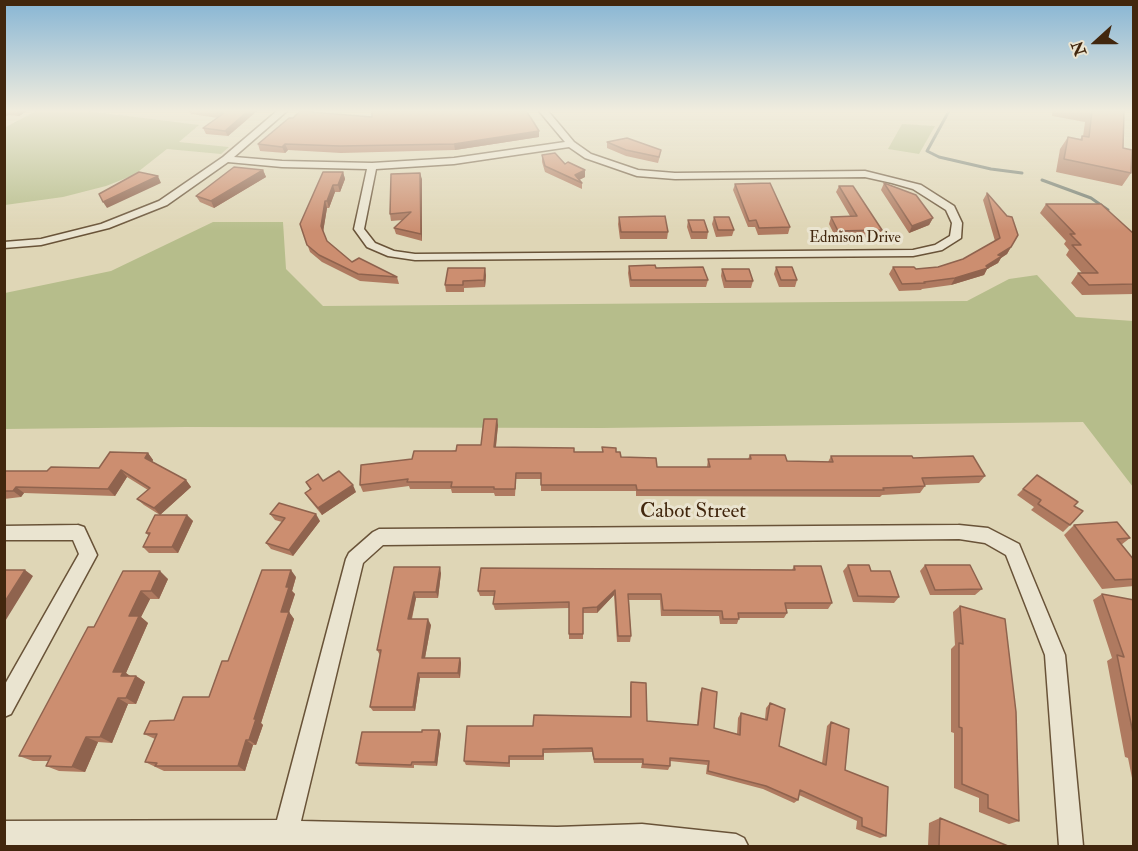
<!DOCTYPE html>
<style>
body{margin:0}
#map{position:relative;width:1138px;height:851px;overflow:hidden;background:#dfd6b6;font-family:"IM FELL Double Pica",serif}
canvas{display:block}
.frame{position:absolute;inset:0;border:6px solid #42270e;pointer-events:none}
.north{position:absolute;left:1066px;top:12px;width:60px;height:60px;-webkit-text-stroke:4px #eae4d0;paint-order:stroke;rotate:249deg;font-size:16px;font-weight:700;line-height:24px;text-align:center;color:#42270e}
.north::after{content:'';display:block;margin:auto;width:21px;height:27px;background:#42270e;clip-path:polygon(50% 0,100% 100%,50% 72%,0 100%)}
</style>
<div id="map">
<canvas width="1138" height="851"></canvas>
<div class="frame"></div>
<div class="north">N</div>
</div>
<script>
const g = document.querySelector('canvas').getContext('2d');
g.lineJoin = 'round';
function paint(path, color) { g.fillStyle = color; g.fill(path, 'evenodd'); }
const poly = rows => new Path2D(rows.map(r => 'M' + r).join(''));
function strokePath(path, color, width, dash) { g.strokeStyle = color; g.lineWidth = width; g.lineCap = dash ? 'butt' : 'round'; g.setLineDash(dash || []); g.stroke(path); }
function drawText(font, color, halo, rows, align = 'center') {
  g.font = font + ' "IM FELL Double Pica",serif'; g.lineWidth = 6; g.setLineDash([]); g.textBaseline = 'middle'; g.strokeStyle = halo; g.fillStyle = color; for (const [text, x, y, turn = 0] of rows) {
    g.save(); g.translate(x, y); g.rotate((+turn || 0) * Math.PI / 180); g.textAlign = isNaN(turn) ? turn : align; if (halo) g.strokeText(text, 0, 0); g.fillText(text, 0, 0); g.restore();
  }
}
paint(poly([
 [36,111,88,111,199,125,179,142,229,147,221,154,167,149,134,175,106,186,63,197,5,205,4,128],
 [902,124,935,126,919,154,888,149],
 [213,222,283,222,286,269,323,306,967,301,1009,279,1037,275,1076,317,1133,321,1133,487,1083,422,602,428,187,427,5,429,5,293,111,271]
]), '#b6bd8b');
strokePath(poly([
 [949,111,927,151,939,157,991,169,1022,173],
 [1042,180,1091,198,1108,210]
]), '#747d72', 3);
const minor = poly([
 [277,111,287,111,234,157,282,161,372,163,454,158,565,142,539,111,548,111,574,142,591,154,638,170,675,173,865,171,921,185,954,206,962,223,961,238,942,250,913,256,415,260,388,256,367,247,354,229,367,169,282,167,228,162,167,205,109,228,41,245,4,248,4,242,41,239,101,224,159,201,223,157,277,111],
 [569,147,585,158,637,176,675,179,865,177,892,183,913,189,946,210,952,223,950,236,935,245,913,250,415,254,394,251,375,243,364,229,376,169,454,164,569,147],
 [78,525,84,527,97,555,11,714,4,717,4,686,79,554,73,540,4,540,4,526,78,525],
 [959,525,988,528,1019,544,1065,655,1083,846,1059,846,1045,655,1006,555,985,543,959,539,383,545,363,563,301,821,557,827,642,824,736,834,744,838,748,846,4,845,4,821,277,820,346,559,349,553,373,532,379,529,959,525]
]);
strokePath(minor, '#695338', 3);
paint(minor, '#eae4d0');
paint(poly([
 [4,111,27,111,19,116,9,115],
 [189,111,257,111,228,136,206,134,203,128,218,118,191,114],
 [1052,111,1124,111,1123,148,1131,173,1122,186,1056,172,1060,149,1068,137,1080,139,1083,136,1085,122,1052,116],
 [539,137,455,150,341,153,288,150,285,153,260,151,258,144],
 [607,142,660,156,658,163,626,156,607,148],
 [542,155,565,164,585,177,579,180,582,183,582,189,545,172,542,162],
 [263,170,266,177,214,208,200,202,196,196],
 [343,172,345,179,340,192,335,192,329,208,327,208,323,232,327,241,352,262,397,277,399,284,360,281,322,262,310,252,300,224],
 [422,179,422,241,396,234,394,228,403,220,391,221,390,214],
 [884,183,933,218,929,225,909,233,881,190],
 [735,184,790,227,788,234,758,235,755,227,748,227,733,190],
 [839,186,882,230,879,237,836,238,829,224,831,217,850,216,836,192],
 [987,193,1011,247,1007,254,1001,258,998,263,987,269,984,275,951,285,922,289,921,290,899,291,889,274,893,267,916,269,938,267,963,259,995,241,983,200],
 [1046,204,1134,234,1134,294,1082,295,1071,283,1078,273,1082,273,1066,255,1069,250,1064,244,1066,241,1040,213],
 [619,217,668,232,667,239,620,239,618,224],
 [714,217,734,230,732,236,716,237,712,224],
 [688,220,708,232,707,239,691,239,687,227],
 [629,266,656,268,708,280,706,287,630,287,628,273],
 [776,267,797,280,795,287,779,287,774,274],
 [722,269,753,281,751,288,724,288,721,276],
 [486,275,485,287,464,288,464,292,446,292,445,285],
 [498,425,496,447,574,452,602,452,602,447,616,452,621,457,657,467,707,467,708,459,748,459,750,455,787,461,828,462,831,456,913,458,985,476,979,483,925,485,925,486,920,493,882,495,880,497,636,496,636,491,541,491,541,479,516,479,515,496,495,496,494,493,452,493,451,489,410,489,409,486,363,492,360,485,412,459,481,445],
 [148,453,153,460,152,462,186,480,191,487,160,515,187,515,193,521,178,553,149,553,143,547,149,536,146,533,160,515,144,505,137,499,148,490,127,477,115,496,24,493,21,497,4,499,4,471,47,471,99,468],
 [1037,475,1070,525,1063,532,1031,510,1034,507,1017,495],
 [323,481,356,492,322,515,309,499,305,493,310,489,306,482],
 [270,514,320,521,293,556,271,549,266,543,282,522,275,520],
 [1074,525,1130,538,1121,545,1134,560,1134,586,1102,589,1064,535],
 [848,565,871,571,899,597,894,603,853,602,843,571],
 [925,565,982,589,975,595,930,595,920,571],
 [794,566,832,603,828,609,786,609,787,613,784,618,739,618,737,624,720,624,719,616,661,616,660,600,629,600,631,636,630,642,617,642,614,595,597,613,583,613,583,639,569,639,569,608,495,610,493,604,494,596,480,596,478,591,792,570],
 [394,567,441,573,438,598,416,598,412,619,431,625,425,658,460,658,461,663,460,678,420,678,415,711,373,711,370,707,380,655,377,650],
 [123,571,168,579,159,599,150,599,141,617,148,623,126,673,130,676,136,676,145,682,136,704,128,704,112,743,98,742,85,772,59,771,46,766,49,761,33,761,19,756,94,627],
 [296,577,292,591,295,594,289,612,294,619,261,723,263,725,256,745,253,745,245,771,164,771,145,762,155,739,144,734,174,720,209,697,228,661],
 [1102,594,1134,600,1134,788,1128,758,1125,757,1107,661,1112,658,1093,600],
 [960,606,1019,821,1009,824,979,812,979,798,954,788,954,733,951,732,951,649,955,645,953,612],
 [631,682,647,721,697,725,700,693,702,688,714,728,737,734,738,718,741,713,765,719,766,708,770,703,779,746,822,763,827,726,831,722,845,770,886,836,880,838,856,829,857,821,799,795,798,800,794,803,763,789,706,774,707,765,670,761,670,766,668,770,641,768,642,763,594,763,592,752,544,753,544,760,510,760,510,767,466,765,464,761,533,726,630,717,630,687],
 [439,730,441,734,437,766,414,765,414,768,359,766,356,763,422,732],
 [940,818,1008,846,928,846,929,823]
]), '#af7a60');
paint(poly([
 [4,111,7,111,9,115,4,117],
 [17,111,27,111,19,116],
 [248,111,257,111,228,136,225,131],
 [539,131,539,137,455,150,454,144],
 [285,144,288,150,285,153,282,147],
 [263,170,266,177,214,208,211,201],
 [585,170,585,177,577,181,575,175],
 [343,172,345,179,340,192,338,185],
 [420,173,422,179,422,241,421,234],
 [158,176,161,183,107,208,103,202],
 [333,185,335,192,329,208,327,201],
 [325,201,327,208,323,232,321,226],
 [933,218,929,225,909,233,912,226],
 [1011,247,1007,254,1001,258,998,263,987,269,984,275,951,285,955,278,986,266,998,255],
 [485,268,486,275,485,287,484,280],
 [497,419,498,425,495,454,494,447],
 [148,453,153,460,151,465,145,458],
 [121,470,127,477,115,496,108,489],
 [186,480,191,487,160,515,154,508],
 [353,485,356,492,322,515,318,508],
 [16,487,24,493,21,497,13,491],
 [316,514,320,521,293,556,289,550],
 [187,515,193,521,178,553,172,547],
 [440,567,441,573,438,598,436,592],
 [25,570,33,576,4,623,4,603],
 [291,570,296,577,292,591,295,594,289,612,294,619,261,723,263,725,256,745,249,740,281,612,286,587],
 [160,571,168,579,159,599,151,591],
 [615,590,614,595,597,613,597,607],
 [141,591,150,599,141,617,148,623,126,673,133,678,131,683,113,672,129,616],
 [414,592,416,598,410,625,408,619],
 [428,619,431,625,424,663,422,658],
 [460,658,461,663,460,678,458,673],
 [418,673,420,678,415,711,413,707],
 [136,676,145,682,136,704,126,698],
 [118,698,128,704,112,743,100,737],
 [439,730,441,734,437,766,435,762],
 [86,737,98,742,85,772,72,767],
 [246,740,253,745,245,771,238,766]
]), '#8f634e');
const building = poly([
 [211,111,248,111,225,131,203,128,224,113,211,111],
 [300,111,372,117,372,111,526,111,531,118,539,131,454,144,340,146,285,144,282,147,258,144,289,118,293,118,300,111],
 [1092,111,1124,111,1123,148,1132,150,1131,173,1064,159,1068,137,1082,140,1082,136,1089,137,1092,111],
 [627,138,661,150,659,157,626,150,607,142,627,138],
 [555,153,565,164,568,162,585,170,575,175,582,183,545,166,542,155,555,153],
 [234,167,263,170,211,201,196,196,234,167],
 [139,172,158,176,103,202,99,194,139,172],
 [323,172,343,172,338,185,333,185,327,201,325,201,321,226,327,241,352,262,359,258,397,277,358,274,319,255,307,245,300,224,323,172],
 [420,173,421,234,394,228,411,212,390,214,391,174,420,173],
 [770,183,790,227,759,228,756,220,749,221,735,184,770,183],
 [884,183,916,195,933,218,912,226,884,183],
 [839,186,853,186,882,230,838,231,831,217,857,216,839,186],
 [987,193,1007,216,1012,217,1018,235,1011,247,998,255,1002,256,986,266,988,268,955,278,924,282,925,283,902,284,893,267,914,267,916,269,938,267,963,259,1000,238,987,193],
 [1046,204,1101,204,1134,234,1134,284,1089,285,1078,273,1098,273,1072,245,1081,245,1070,234,1075,234,1046,204],
 [665,216,668,232,621,232,619,217,665,216],
 [714,217,729,217,734,230,718,230,714,217],
 [688,220,704,220,708,232,692,232,688,220],
 [655,265,656,268,703,267,708,280,631,280,629,266,655,265],
 [776,267,792,267,797,280,781,280,776,267],
 [448,268,485,268,484,280,463,281,463,285,445,285,448,268],
 [722,269,749,269,753,281,726,281,722,269],
 [484,419,497,419,494,447,574,448,574,452,603,452,602,447,616,448,616,452,620,452,621,457,656,458,657,467,710,467,708,459,751,459,750,455,785,455,787,461,833,462,831,456,912,456,913,458,973,456,985,476,922,478,925,486,883,488,884,490,637,490,636,485,541,485,541,473,516,473,515,489,494,489,494,487,451,487,452,482,407,482,408,479,360,485,361,465,412,459,414,451,456,451,457,445,481,445,484,419],
 [110,452,148,453,145,458,186,480,154,508,137,499,150,488,121,470,108,489,16,487,13,491,4,491,4,471,47,471,51,467,99,468,110,452],
 [339,471,353,485,318,508,305,493,311,489,306,482,318,474,323,481,339,471],
 [1037,475,1078,502,1074,506,1083,511,1070,525,1038,504,1041,500,1023,489,1037,475],
 [279,503,316,514,289,550,266,543,285,518,270,514,279,503],
 [155,515,187,515,172,547,143,547,150,533,146,533,155,515],
 [1117,522,1130,538,1117,539,1134,560,1134,579,1115,580,1074,525,1117,522],
 [848,565,869,565,871,571,890,571,899,597,858,596,848,565],
 [925,565,970,565,982,589,935,590,925,565],
 [794,566,821,566,832,603,785,603,787,613,738,613,739,619,723,619,722,611,663,610,661,594,628,594,631,636,618,636,615,590,597,607,583,608,583,634,569,634,569,602,493,604,495,591,478,591,481,568,795,570,794,566],
 [394,567,440,567,436,592,414,592,408,619,428,619,422,658,460,658,458,673,418,673,413,707,370,707,381,650,377,650,394,567],
 [4,570,25,570,4,603,4,570],
 [262,570,291,570,286,587,289,587,281,612,289,612,254,719,256,719,249,740,246,740,238,766,155,766,157,763,145,762,157,734,144,734,150,721,174,720,183,697,209,697,222,661,228,661,262,570],
 [123,571,160,571,151,591,141,591,129,616,139,616,113,672,123,672,121,676,136,676,126,698,118,698,100,737,86,737,72,767,46,766,51,756,19,756,88,627,94,627,123,571],
 [1102,594,1134,600,1134,738,1117,655,1124,657,1102,594],
 [960,606,1005,619,1016,712,1019,821,988,808,988,795,962,784,962,728,959,727,959,643,963,644,960,606],
 [631,682,646,683,647,721,698,725,702,688,717,692,714,728,740,735,741,713,767,720,770,703,785,709,779,746,826,765,831,722,849,729,845,770,888,787,886,836,862,826,862,818,800,790,798,800,766,786,708,771,709,761,670,758,670,766,643,764,643,759,594,759,592,748,543,749,543,756,509,756,509,763,464,761,467,726,533,726,534,715,631,717,631,682],
 [422,730,439,730,435,762,412,762,411,765,356,763,362,732,422,732,422,730],
 [940,818,1008,846,939,846,940,818]
]);
paint(building, '#cc8e70');
strokePath(building, '#8f634e', 1.5);
const sky = g.createLinearGradient(0, 0, 0, 231);
sky.addColorStop(0, '#87b5d4');
sky.addColorStop(0.48, '#f1edde');
sky.addColorStop(1, '#f1edde00');
g.fillStyle = sky;
g.fillRect(0, 0, 1138, 231);
drawText('15px', '#42270e', '#eae4d0', [
 ["Edmison Drive",855,239]
]);
drawText('21px', '#42270e', '#eae4d0', [
 ["Cabot Street",693,512]
]);
</script>
